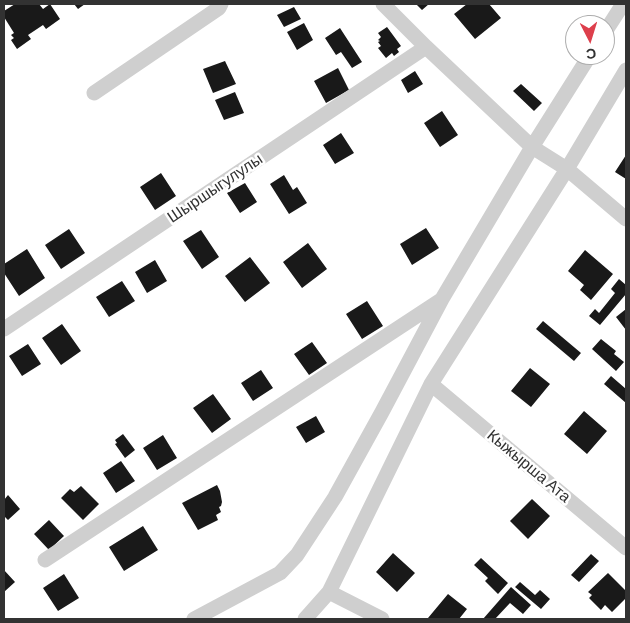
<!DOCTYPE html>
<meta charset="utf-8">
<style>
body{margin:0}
#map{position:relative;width:630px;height:623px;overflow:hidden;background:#fff;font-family:Barlow,sans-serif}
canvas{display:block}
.frame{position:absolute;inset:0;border:5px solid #323232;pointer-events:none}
.north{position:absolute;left:565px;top:15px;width:50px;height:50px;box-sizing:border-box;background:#fff;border:1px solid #adadad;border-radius:50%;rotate:175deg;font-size:14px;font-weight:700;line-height:20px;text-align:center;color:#323232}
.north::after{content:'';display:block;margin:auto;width:18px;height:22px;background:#dd3f4c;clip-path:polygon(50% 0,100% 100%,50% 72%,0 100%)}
</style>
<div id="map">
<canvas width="630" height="623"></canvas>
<div class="frame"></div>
<div class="north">С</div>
</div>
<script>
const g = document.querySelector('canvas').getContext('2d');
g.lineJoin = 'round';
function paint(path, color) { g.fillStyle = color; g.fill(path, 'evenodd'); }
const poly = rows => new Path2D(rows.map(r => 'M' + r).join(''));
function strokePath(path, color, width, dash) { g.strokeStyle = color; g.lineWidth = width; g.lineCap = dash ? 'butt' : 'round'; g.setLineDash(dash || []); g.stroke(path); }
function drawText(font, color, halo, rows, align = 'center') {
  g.font = font + ' Barlow,sans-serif'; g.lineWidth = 5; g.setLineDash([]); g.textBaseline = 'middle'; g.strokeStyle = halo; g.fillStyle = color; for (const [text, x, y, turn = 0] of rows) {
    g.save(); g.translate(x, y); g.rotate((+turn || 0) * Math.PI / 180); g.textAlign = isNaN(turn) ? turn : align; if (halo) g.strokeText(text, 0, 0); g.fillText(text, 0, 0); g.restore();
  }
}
paint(poly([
 [15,4,39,4,43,9,50,4,60,19,46,29,43,25,28,35,31,39,17,49,11,40,14,38,11,35,14,33,4,17,4,11],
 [74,4,85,4,78,9],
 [416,4,429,4,422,10],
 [467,4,489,4,501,18,475,39,454,14],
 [294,7,301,19,284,27,277,15],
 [304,23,313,40,297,50,287,32],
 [387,27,401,46,397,49,399,52,394,56,392,53,386,58,378,48,381,46,378,42,380,41,378,40,381,37,378,33],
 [340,28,362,62,352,68,341,52,336,55,325,38],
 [225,61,236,84,213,93,203,69],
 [338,68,349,90,326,103,314,81],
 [415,71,423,84,408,93,401,80],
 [521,84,542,103,534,111,513,91],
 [235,92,244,113,224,120,215,100],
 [442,111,458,135,440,147,424,123],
 [341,133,354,153,335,164,323,145],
 [626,155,626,179,615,172],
 [161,173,176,196,155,210,140,187],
 [284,175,293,190,297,187,307,203,289,214,270,184],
 [245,183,257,202,240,213,227,193],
 [426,228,439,248,412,265,400,244],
 [69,229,85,253,61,269,45,245],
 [201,230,219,257,202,269,183,241],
 [308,243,327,269,302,288,283,262],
 [27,249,45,278,19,296,4,273,4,264],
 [585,250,613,274,591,300,580,290,584,285,568,271],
 [250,257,270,283,245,302,225,276],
 [155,260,167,281,147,293,135,272],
 [619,279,626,285,626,294,600,325,589,316,595,309,599,313,615,293,611,289],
 [122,281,135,301,109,317,96,297],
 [367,301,383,326,362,339,346,314],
 [626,309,626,330,616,317],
 [543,321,581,353,574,361,536,329],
 [62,324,81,351,61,365,42,338],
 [601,339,616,351,614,354,624,362,616,371,592,349],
 [312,342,327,363,309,375,294,354],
 [28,344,41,364,22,376,9,356],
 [530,368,550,384,531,407,511,391],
 [261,370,273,388,253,401,241,383],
 [611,376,626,389,626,403,604,384],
 [213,394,231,419,212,433,193,408],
 [584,411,607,431,587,454,564,434],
 [316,416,325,432,306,443,296,427],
 [123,434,135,450,125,458,115,444,117,443,115,440],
 [163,435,177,458,157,470,143,448],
 [121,461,135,481,116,493,103,473],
 [217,485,220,491,222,502,221,506,219,507,221,512,216,515,218,520,198,530,182,503],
 [81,486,99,504,83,520,61,498,70,489,74,492],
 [8,495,20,509,8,520,5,517,4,518,4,500],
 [532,499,550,516,528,539,510,521],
 [49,520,64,536,49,550,34,534],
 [143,526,158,550,124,571,109,547],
 [393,553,415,573,397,592,376,572],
 [591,554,599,561,579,582,571,575],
 [481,558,508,583,498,594,485,581,488,578,474,565],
 [4,570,15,582,4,592],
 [608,573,626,591,626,598,612,612,605,605,601,610,589,598,592,595,588,592],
 [64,574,79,598,58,611,43,588],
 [520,582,535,595,540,590,550,599,541,609,515,587],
 [511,587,531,605,523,614,510,603,495,619,483,619],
 [448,594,467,609,459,619,431,619,428,618]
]), '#191919');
strokePath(poly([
 [605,32,623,4],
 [590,55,532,147,567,169,626,219],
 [94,93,219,8,221,4],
 [4,329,426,47],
 [431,384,626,548],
 [45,560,441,300],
 [329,592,382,619],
 [194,619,280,573,297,555,335,497,382,412,442,299,532,147,426,47,383,4],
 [305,619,329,592,431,384,567,169,626,70]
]), '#cfcfcf', 15);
drawText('16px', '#323232', '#fff', [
 ["Шыршыгулулы",215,188,-34],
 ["Кыжырша Ата",529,466,40]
]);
</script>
